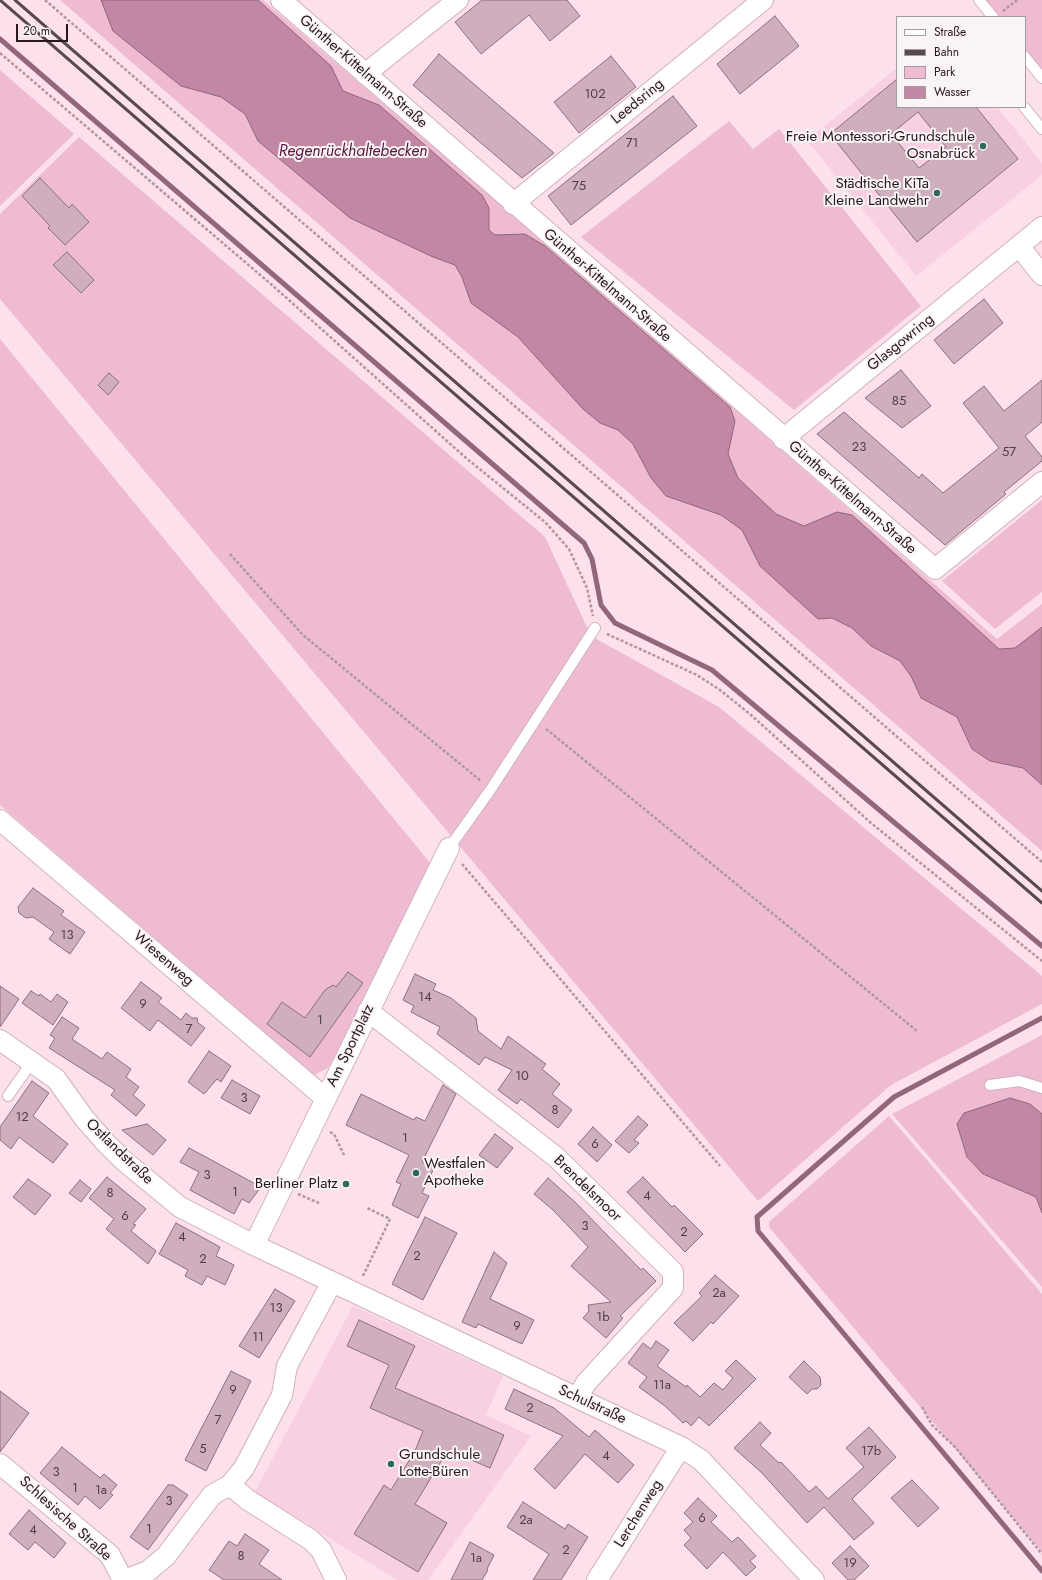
<!DOCTYPE html>
<meta charset="utf-8">
<style>
body{margin:0}
#map{position:relative;width:1042px;height:1580px;overflow:hidden;background:#fce0ec;font-family:Jost,sans-serif}
canvas{display:block}
.legend{position:absolute;left:896px;top:16px;width:130px;height:92px;box-sizing:border-box;background:#fbf4f7;border:1px solid #a59ca1;margin:0;padding:5px 7px;list-style:none;font-size:12px;color:#25191f}
.legend li{display:flex;align-items:center;gap:8px;height:20px}
.legend b{width:20px;border:1px solid #a59ca1}
.scale{position:absolute;left:16px;top:24px;width:52px;height:18px;box-sizing:border-box;border:2px solid #25191f;border-top:0;padding-left:5px;font-size:12px;line-height:14px;white-space:nowrap;color:#25191f;-webkit-text-stroke:3px #fbf4f7;paint-order:stroke}
</style>
<div id="map">
<canvas width="1042" height="1580"></canvas>
<ul class="legend">
<li><b style="height:5px;background:#fff"></b>Straße</li>
<li><b style="height:5px;background:#584850"></b>Bahn</li>
<li><b style="height:11px;background:#eebbd2"></b>Park</li>
<li><b style="height:11px;background:#c187a3"></b>Wasser</li>
</ul>
<div class="scale">20 m</div>
</div>
<script>
const g = document.querySelector('canvas').getContext('2d');
g.lineJoin = 'round';
function paint(path, color) { g.fillStyle = color; g.fill(path, 'evenodd'); }
const poly = rows => new Path2D(rows.map(r => 'M' + r).join(''));
function strokePath(path, color, width, dash) { g.strokeStyle = color; g.lineWidth = width; g.lineCap = dash ? 'butt' : 'round'; g.setLineDash(dash || []); g.stroke(path); }
function drawText(font, color, halo, rows, align = 'center') {
  g.font = font + ' Jost,sans-serif'; g.lineWidth = 4; g.setLineDash([]); g.textBaseline = 'middle'; g.strokeStyle = halo; g.fillStyle = color; for (const [text, x, y, turn = 0] of rows) {
    g.save(); g.translate(x, y); g.rotate((+turn || 0) * Math.PI / 180); g.textAlign = isNaN(turn) ? turn : align; if (halo) g.strokeText(text, 0, 0); g.fillText(text, 0, 0); g.restore();
  }
}
paint(poly([
 [897,68,897,107,997,107,1042,163,1042,175,916,276,807,140],
 [353,1306,503,1376,486,1415,531,1436,428,1580,397,1580,255,1492]
]), '#f9cfe2');
paint(poly([
 [60,0,263,0,545,243,997,639,1042,604,1042,851],
 [985,0,1042,0,1042,71,1025,50,1025,17,998,17],
 [0,70,74,134,0,206],
 [729,121,753,149,779,129,921,306,794,410,581,237],
 [79,137,545,537,591,636,719,707,1042,976,1042,1004,891,1085,758,1201,0,299,0,214],
 [0,339,431,864,361,1010,328,1068,314,1075,0,805],
 [1042,500,1042,592,995,629,942,581],
 [1042,1035,1042,1114,1030,1104,983,1174,1036,1197,1042,1213,1042,1287,892,1114],
 [889,1116,1042,1294,1042,1552,769,1227,769,1222]
]), '#eebbd2');
const water = poly([
 [101,0,258,0,331,66,343,91,379,105,482,195,489,208,489,230,495,235,525,234,545,246,730,407,735,421,728,454,738,478,776,514,804,526,837,512,852,515,999,649,1015,648,1042,627,1042,785,1023,768,990,761,972,749,957,717,921,698,911,676,900,661,871,646,852,628,832,618,818,619,760,566,742,530,721,515,666,496,651,478,633,444,618,430,600,423,583,409,518,337,471,303,462,277,455,265,433,257,350,218,258,141,245,114,221,97,181,86,113,31,101,0],
 [1010,1098,1030,1104,1042,1114,1042,1213,1036,1197,983,1174,967,1157,957,1124,964,1113,1010,1098]
]);
paint(water, '#c187a3');
strokePath(water, '#92667b', 1);
strokePath(poly([
 [0,39,584,543,592,559,601,605,615,623,712,670,1042,946],
 [1042,1018,894,1097,757,1217,758,1231,1042,1571]
]), '#92667b', 5);
const building = poly([
 [482,0,567,0,580,16,550,41,529,15,481,54,455,22,482,0],
 [775,16,799,46,740,94,717,64,775,16],
 [439,54,554,153,522,178,413,85,439,54],
 [611,56,636,87,579,133,554,102,611,56],
 [897,79,897,107,976,107,1018,159,917,242,830,134,897,79],
 [918,112,946,147,919,168,891,134,918,112],
 [673,96,697,126,571,225,548,196,673,96],
 [40,178,69,208,72,204,89,222,65,245,48,228,50,226,22,196,40,178],
 [67,252,94,280,81,293,53,265,67,252],
 [984,299,1003,323,954,364,934,340,984,299],
 [901,370,931,406,902,428,865,398,901,370],
 [109,373,119,382,108,395,98,385,109,373],
 [1042,380,1042,422,1025,436,1042,457,1042,461,1004,492,1006,494,945,545,817,434,844,412,919,478,922,474,943,493,999,448,963,403,984,386,1004,411,1042,380],
 [33,888,64,911,61,915,85,932,70,954,49,939,54,932,33,917,26,918,19,913,18,907,33,888],
 [348,972,363,983,310,1057,267,1024,282,1002,305,1018,325,990,333,985,336,987,348,972],
 [415,974,436,984,433,990,451,998,476,1018,478,1031,501,1049,508,1036,546,1064,542,1069,560,1084,552,1094,572,1110,558,1128,521,1099,517,1104,498,1090,512,1070,485,1057,479,1065,437,1034,440,1027,411,1012,414,1006,403,1000,415,974],
 [141,982,162,998,158,1002,181,1020,186,1013,192,1018,197,1018,198,1023,205,1028,191,1046,158,1020,150,1031,121,1008,141,982],
 [0,986,19,999,0,1027,0,986],
 [31,991,39,996,40,994,51,1002,57,994,68,1002,53,1025,22,1003,31,991],
 [62,1017,79,1028,72,1039,102,1059,107,1052,131,1069,126,1077,139,1087,133,1095,145,1105,136,1116,111,1095,115,1090,49,1048,55,1038,50,1035,62,1017],
 [209,1051,231,1066,221,1082,217,1079,204,1094,188,1082,209,1051],
 [232,1080,260,1096,250,1114,221,1098,232,1080],
 [32,1081,49,1093,33,1116,68,1144,53,1163,19,1137,11,1149,0,1140,0,1127,32,1081],
 [443,1085,456,1094,422,1162,434,1168,422,1193,429,1196,418,1218,392,1205,401,1184,396,1182,409,1155,346,1125,361,1094,414,1120,416,1117,425,1121,443,1085],
 [638,1116,648,1125,634,1140,639,1143,629,1153,615,1141,638,1116],
 [147,1124,166,1140,153,1155,122,1130,147,1124],
 [593,1127,612,1145,597,1162,578,1144,593,1127],
 [495,1134,513,1148,497,1168,479,1155,495,1134],
 [189,1148,204,1156,261,1187,249,1203,242,1199,234,1214,190,1190,199,1172,180,1162,189,1148],
 [107,1177,146,1209,133,1224,136,1225,131,1231,156,1251,148,1264,106,1229,114,1219,89,1198,107,1177],
 [643,1177,672,1207,674,1205,703,1234,685,1252,627,1192,643,1177],
 [548,1178,575,1202,641,1270,643,1268,656,1281,620,1316,623,1318,606,1338,583,1318,589,1311,588,1305,611,1302,571,1266,588,1247,553,1210,534,1194,548,1178],
 [28,1179,51,1195,35,1215,13,1197,28,1179],
 [80,1180,91,1189,81,1202,69,1193,80,1180],
 [425,1217,457,1233,423,1300,392,1284,425,1217],
 [176,1223,220,1247,216,1256,234,1265,225,1285,207,1276,202,1285,185,1276,188,1270,159,1254,176,1223],
 [494,1252,507,1263,490,1299,534,1320,522,1344,478,1324,476,1328,462,1322,494,1252],
 [715,1275,739,1296,713,1324,711,1322,693,1341,674,1323,702,1296,699,1293,715,1275],
 [275,1289,295,1301,259,1358,239,1346,275,1289],
 [359,1320,415,1346,395,1388,504,1435,490,1468,448,1450,415,1504,447,1523,418,1572,354,1534,384,1485,391,1490,415,1451,423,1431,370,1408,389,1365,347,1346,359,1320],
 [656,1341,669,1350,657,1366,686,1387,687,1385,700,1397,714,1383,723,1390,733,1378,725,1371,736,1360,756,1379,709,1426,699,1417,691,1426,686,1421,683,1423,665,1406,639,1387,647,1377,628,1363,643,1343,651,1349,656,1341],
 [804,1361,820,1377,821,1385,817,1389,812,1389,807,1394,789,1377,804,1361],
 [231,1371,251,1381,206,1471,185,1460,231,1371],
 [514,1389,554,1408,589,1437,595,1430,634,1465,618,1483,585,1454,555,1489,534,1469,563,1436,505,1409,514,1389],
 [0,1391,29,1413,0,1452,0,1391],
 [760,1422,771,1433,760,1445,779,1463,781,1462,809,1492,816,1486,828,1499,864,1467,846,1448,869,1427,896,1457,852,1499,874,1523,854,1540,824,1507,807,1523,762,1473,734,1448,760,1422],
 [62,1447,100,1478,104,1474,117,1485,110,1493,113,1495,100,1509,85,1496,78,1505,40,1473,62,1447],
 [912,1480,939,1508,918,1527,891,1498,912,1480],
 [168,1485,173,1485,188,1495,148,1550,130,1537,168,1485],
 [698,1498,717,1516,711,1522,732,1542,738,1537,756,1556,750,1561,756,1567,746,1576,723,1552,707,1569,684,1545,691,1538,684,1530,693,1522,684,1513,698,1498],
 [523,1502,565,1529,568,1524,588,1537,561,1580,533,1580,549,1554,507,1527,523,1502],
 [29,1510,66,1543,54,1558,35,1542,28,1550,9,1534,29,1510],
 [245,1534,269,1550,259,1564,282,1580,224,1580,209,1570,229,1541,237,1546,245,1534],
 [470,1542,494,1555,487,1569,488,1570,482,1580,451,1580,470,1542],
 [850,1546,869,1566,854,1580,848,1580,832,1563,850,1546]
]);
paint(building, '#cfaebd');
strokePath(building, '#8e6f7d', 1);
const service = poly([
 [979,0,993,17],
 [1025,57,1042,78],
 [1024,107,1042,129],
 [449,848,491,789,595,628],
 [990,1085,1019,1081,1042,1088],
 [8,1096,32,1062]
]);
const minor = poly([
 [281,0,935,569,1042,482],
 [365,74,458,0],
 [513,204,763,0],
 [1019,246,1042,275],
 [783,439,1042,227],
 [0,820,325,1098],
 [368,1011,556,1157,673,1272,673,1288,586,1383,577,1398],
 [0,1040,56,1079,84,1118,104,1141,124,1161,180,1207,254,1245,681,1447,701,1460,814,1580],
 [254,1245,449,848],
 [0,1464,110,1555,123,1580],
 [230,1485,248,1500,311,1540,321,1550,336,1580],
 [124,1580,148,1571,166,1556,212,1495,230,1485,244,1468,282,1395,287,1366,332,1282],
 [597,1580,681,1447]
]);
strokePath(service, '#d1b0be', 12);
strokePath(minor, '#d1b0be', 22);
strokePath(poly([
 [45,0,1042,862],
 [1003,11,1017,0],
 [0,53,272,285,466,458,545,522,569,549,587,588,593,616],
 [230,554,303,635,481,781],
 [607,634,697,675,720,690,751,715,871,823,1042,961],
 [546,729,917,1031],
 [462,864,720,1166],
 [330,1132,334,1134,344,1155],
 [298,1194,321,1204],
 [363,1276,390,1219,367,1208],
 [922,1407,932,1425,955,1447,1042,1554]
]), '#ad97a1', 2.5, [3, 2]);
strokePath(service, '#fff', 10);
strokePath(minor, '#fff', 20);
strokePath(poly([
 [0,0,1042,903],
 [15,0,1042,891]
]), '#584850', 3);
for (const [x, y, r, color] of [
 [983,146,4,"#2d6a57"],
 [937,193,4,"#2d6a57"],
 [416,1173,4,"#2d6a57"],
 [346,1184,4,"#2d6a57"],
 [391,1464,4,"#2d6a57"]
]) { const dot = new Path2D(); dot.arc(x, y, r, 0, 2 * Math.PI); g.fillStyle = color; g.fill(dot); strokePath(dot, '#fbf4f7', 1.5); }
drawText('13px', '#503e46', null, [
 ["102",595,95],
 ["71",632,144],
 ["75",579,187],
 ["85",899,402],
 ["23",859,448],
 ["57",1009,453],
 ["13",67,936],
 ["14",425,998],
 ["9",143,1005],
 ["1",320,1021],
 ["7",189,1030],
 ["10",522,1077],
 ["3",244,1099],
 ["8",555,1111],
 ["12",22,1118],
 ["1",405,1139],
 ["6",595,1145],
 ["3",207,1176],
 ["1",235,1193],
 ["8",110,1194],
 ["4",647,1197],
 ["6",125,1217],
 ["3",585,1227],
 ["2",684,1233],
 ["4",182,1238],
 ["2",417,1257],
 ["2",203,1260],
 ["2a",719,1294],
 ["13",276,1309],
 ["1b",603,1318],
 ["9",517,1327],
 ["11",258,1338],
 ["11a",662,1386],
 ["9",233,1391],
 ["2",530,1409],
 ["7",218,1421],
 ["5",203,1450],
 ["17b",871,1452],
 ["4",606,1457],
 ["3",56,1473],
 ["1",75,1489],
 ["1a",101,1491],
 ["3",169,1502],
 ["6",702,1519],
 ["2a",526,1521],
 ["1",149,1530],
 ["4",33,1531],
 ["2",566,1551],
 ["8",241,1557],
 ["1a",476,1559],
 ["19",850,1564]
]);
drawText('15px', '#25191f', '#fbf4f7', [
 ["Günther-Kittelmann-Straße",363,72,41],
 ["Leedsring",638,102,-39],
 ["Günther-Kittelmann-Straße",607,286,41],
 ["Glasgowring",901,343,-39],
 ["Günther-Kittelmann-Straße",852,498,41],
 ["Wiesenweg",163,959,41],
 ["Am Sportplatz",351,1046,-64],
 ["Ostlandstraße",119,1152,44],
 ["Brendelsmoor",587,1189,44],
 ["Schulstraße",592,1405,25],
 ["Lerchenweg",639,1514,-58],
 ["Schlesische Straße",65,1519,42]
]);
drawText('15px', '#25191f', '#fbf4f7', [
 ["Freie Montessori-Grundschule",975,137],
 ["Osnabrück",975,154],
 ["Städtische KiTa",929,184],
 ["Kleine Landwehr",929,201],
 ["Westfalen",424,1164,"left"],
 ["Apotheke",424,1181,"left"],
 ["Berliner Platz",338,1184],
 ["Grundschule",399,1455,"left"],
 ["Lotte-Büren",399,1472,"left"]
], 'right');
drawText('italic 16px', '#5b163e', '#fbf4f7', [
 ["Regenrückhaltebecken",353,152]
]);
</script>
